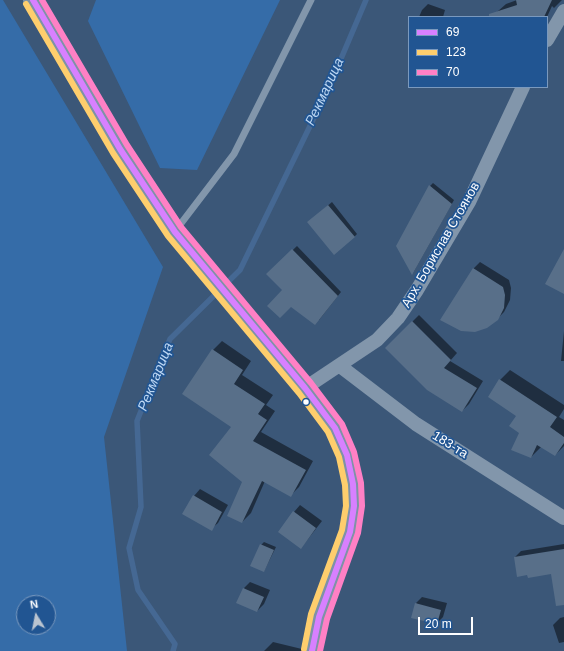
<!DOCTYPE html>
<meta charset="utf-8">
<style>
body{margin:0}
#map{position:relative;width:564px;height:651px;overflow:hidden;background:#3b5778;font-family:Helvetica,sans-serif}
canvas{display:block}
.legend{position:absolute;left:408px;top:16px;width:140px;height:72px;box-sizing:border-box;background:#215592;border:1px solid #7a99be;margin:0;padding:5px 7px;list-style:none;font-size:12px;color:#fff}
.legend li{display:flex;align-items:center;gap:8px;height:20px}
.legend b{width:20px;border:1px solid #7a99be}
.north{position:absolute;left:16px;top:595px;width:40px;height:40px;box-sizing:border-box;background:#215592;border:1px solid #7a99be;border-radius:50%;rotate:350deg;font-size:11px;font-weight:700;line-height:16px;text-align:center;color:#fff}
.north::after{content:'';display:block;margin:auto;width:14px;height:18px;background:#bac4d0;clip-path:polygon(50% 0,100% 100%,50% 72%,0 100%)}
.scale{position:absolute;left:418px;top:617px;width:55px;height:18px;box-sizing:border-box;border:2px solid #fff;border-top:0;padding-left:5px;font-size:12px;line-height:14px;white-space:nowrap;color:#fff;-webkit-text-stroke:3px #215592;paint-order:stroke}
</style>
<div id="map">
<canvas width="564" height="651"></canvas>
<ul class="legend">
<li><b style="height:5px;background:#d880ff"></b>69</li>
<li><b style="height:5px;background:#fece6d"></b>123</li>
<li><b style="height:5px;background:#ff80c5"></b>70</li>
</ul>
<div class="north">N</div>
<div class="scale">20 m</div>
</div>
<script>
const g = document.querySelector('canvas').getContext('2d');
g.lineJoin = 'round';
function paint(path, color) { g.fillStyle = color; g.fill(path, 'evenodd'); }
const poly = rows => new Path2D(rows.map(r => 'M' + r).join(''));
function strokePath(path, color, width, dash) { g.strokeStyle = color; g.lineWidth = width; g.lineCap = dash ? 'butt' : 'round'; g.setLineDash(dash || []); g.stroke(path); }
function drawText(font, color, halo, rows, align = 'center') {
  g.font = font + ' Helvetica,sans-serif'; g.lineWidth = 3.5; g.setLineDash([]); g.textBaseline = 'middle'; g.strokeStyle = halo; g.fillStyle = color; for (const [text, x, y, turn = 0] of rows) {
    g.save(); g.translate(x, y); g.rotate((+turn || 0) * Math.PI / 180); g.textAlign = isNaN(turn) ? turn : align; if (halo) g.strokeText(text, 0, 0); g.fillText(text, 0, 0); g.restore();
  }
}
paint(poly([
 [0,0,3,0,163,267,104,437,127,651,0,651],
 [24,603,48,603,48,627,24,627],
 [96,0,280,0,197,170,160,168,88,21]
]), '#356ca8');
paint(poly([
 [517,0,562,0,554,8,552,6,547,17,499,17,497,12,506,4],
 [428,4,445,10,443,17,419,17,422,10],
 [433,183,454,200,413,273,430,186],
 [332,202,357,234,354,237,312,219],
 [297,246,341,292,319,320,291,306,283,290,268,274],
 [480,262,509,280,511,288,510,300,504,312,497,319,473,269],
 [419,315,457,353,450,361,483,381,469,404,462,411,386,348],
 [564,331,564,361,561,361],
 [222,341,251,361,242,375,273,395,266,405,275,411,261,432,313,461,299,487,291,495,265,481,251,513,242,522,243,482,233,427,183,394,213,350],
 [510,370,564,405,564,409,559,417,564,420,564,446,555,455,542,446,531,457,520,432,518,415,489,397,500,380],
 [200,489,228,505,218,523,211,529,194,496],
 [300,505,322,521,301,548,294,512],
 [264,542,276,547,264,571,261,545],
 [564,544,564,581,552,573,515,557,521,551],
 [250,582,270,590,264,604,257,611,244,588],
 [422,597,447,603,443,617,437,623,416,603],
 [564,617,564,642,559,643,553,625,560,618],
 [273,642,306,650,306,651,264,651]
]), '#0007');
strokePath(poly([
 [173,651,175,644,138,590,129,548,141,507,137,421,170,339,240,270,329,87,366,0]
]), '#456893', 5.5);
paint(poly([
 [516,0,552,0,544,17,489,17,489,14,517,5],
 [429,185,452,204,412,275,396,246],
 [328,205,355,237,334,255,307,222],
 [292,249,338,296,315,325,291,307,280,318,267,306,282,290,266,274],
 [564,249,564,294,545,284],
 [473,268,503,287,505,295,504,308,498,320,487,328,475,332,461,331,440,320],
 [412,321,451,360,444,368,477,388,462,412,427,390,385,348],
 [212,349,243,370,234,384,265,404,258,414,267,420,253,441,306,470,291,497,262,481,242,523,227,516,242,482,209,455,231,427,182,394],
 [499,379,557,417,550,427,564,437,564,443,555,456,537,445,531,458,511,450,519,433,509,426,516,416,488,397],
 [193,495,222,512,212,531,182,514],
 [293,511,316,528,301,549,278,532],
 [260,544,274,550,264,572,250,566],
 [564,549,564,605,556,606,551,574,528,578,527,575,517,577,514,557],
 [243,588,264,597,257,612,236,603],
 [415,603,441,610,437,624,411,618]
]), '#586f89');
strokePath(poly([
 [176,230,234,154,311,0]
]), '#8296ab', 7);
strokePath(poly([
 [547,40,564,11],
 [340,366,416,424,564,518],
 [305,388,377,340,398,318,417,290,469,202,523,87]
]), '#8296ab', 14);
strokePath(poly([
 [33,0,120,149,175,232,305,388,335,428,347,455,353,484,354,506,350,532,319,617,312,651]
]), '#7e92a7', 20);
strokePath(poly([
 [33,0,120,149,175,232,305,388,335,428,347,455,353,484,354,506,350,532,319,617,312,651]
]), '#d880ff', 6);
strokePath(poly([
 [26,4,113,153,168,236,299,393,328,432,339,457,345,485,346,506,342,530,311,614,304,649]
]), '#fece6d', 6);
strokePath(poly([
 [42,0,127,145,181,227,311,383,342,424,354,452,361,483,362,506,358,533,327,619,320,651]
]), '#ff80c5', 6);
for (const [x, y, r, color] of [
 [306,402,3.5,"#fff"]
]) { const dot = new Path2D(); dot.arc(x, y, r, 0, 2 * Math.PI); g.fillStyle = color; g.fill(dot); strokePath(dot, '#215592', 1.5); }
drawText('13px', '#fff', '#215592', [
 ["Арх. Борислав Стоянов",441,245,-60],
 ["183-та",450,445,32]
]);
drawText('italic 14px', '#bed8f4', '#215592', [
 ["Рекмарица",325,92,-65],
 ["Рекмарица",156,377,-68]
]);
</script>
